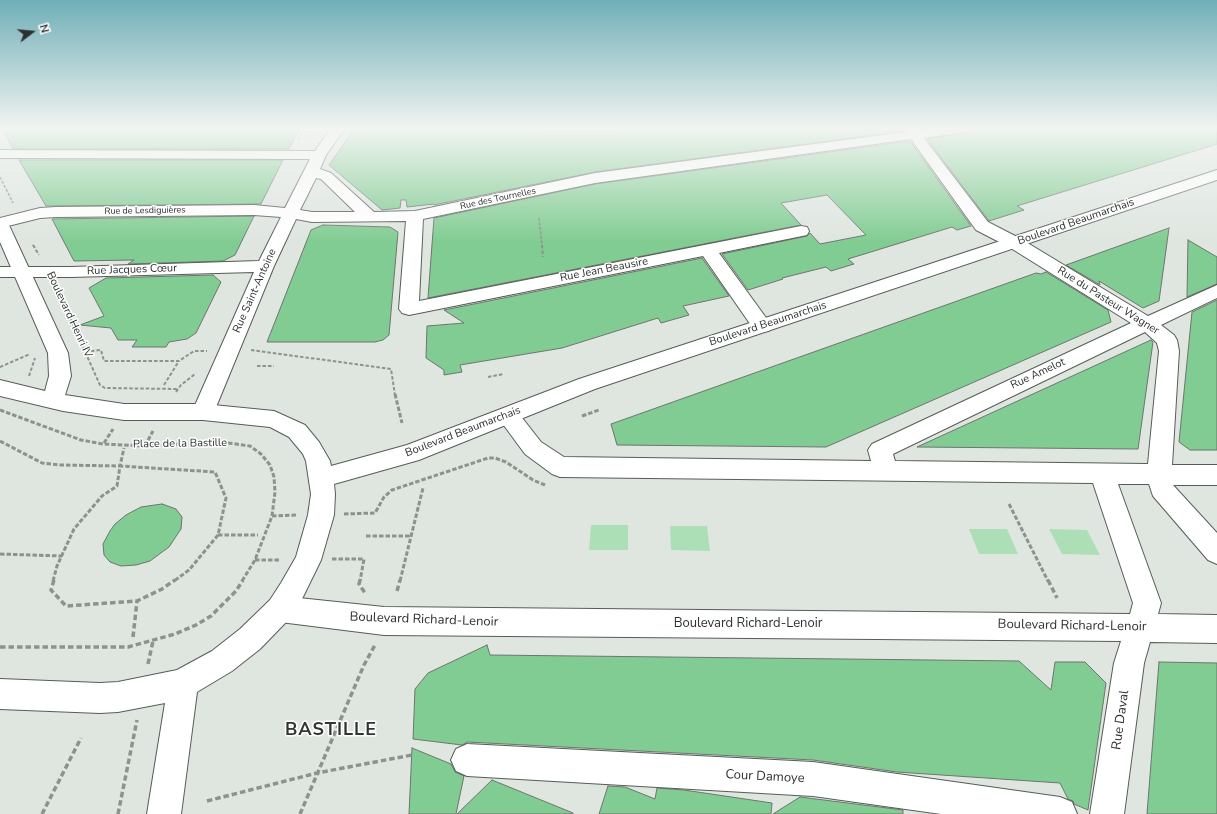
<!DOCTYPE html>
<meta charset="utf-8">
<style>
body{margin:0}
#map{position:relative;width:1217px;height:814px;overflow:hidden;background:#dfe6e0;font-family:"Nunito Sans",sans-serif}
canvas{display:block}
.north{position:absolute;left:12px;top:12px;width:40px;height:40px;-webkit-text-stroke:3px #fff;paint-order:stroke;rotate:74deg;font-size:11px;font-weight:700;line-height:16px;text-align:center;color:#2d302e}
.north::after{content:'';display:block;margin:auto;width:14px;height:18px;background:#2d302e;clip-path:polygon(50% 0,100% 100%,50% 72%,0 100%)}
</style>
<div id="map">
<canvas width="1217" height="814"></canvas>
<div class="north">N</div>
</div>
<script>
const g = document.querySelector('canvas').getContext('2d');
g.lineJoin = 'round';
function paint(path, color) { g.fillStyle = color; g.fill(path, 'evenodd'); }
const poly = rows => new Path2D(rows.map(r => 'M' + r).join(''));
function strokePath(path, color, width, dash) { g.strokeStyle = color; g.lineWidth = width; g.lineCap = dash ? 'butt' : 'round'; g.setLineDash(dash || []); g.stroke(path); }
function drawText(font, color, halo, rows, align = 'center') {
  g.font = font + ' "Nunito Sans",sans-serif'; g.lineWidth = 3; g.setLineDash([]); g.textBaseline = 'middle'; g.strokeStyle = halo; g.fillStyle = color; for (const [text, x, y, turn = 0] of rows) {
    g.save(); g.translate(x, y); g.rotate((+turn || 0) * Math.PI / 180); g.textAlign = isNaN(turn) ? turn : align; if (halo) g.strokeText(text, 0, 0); g.fillText(text, 0, 0); g.restore();
  }
}
paint(poly([
 [591,525,628,525,628,550,589,550],
 [670,526,707,526,710,551,671,550],
 [969,529,1007,529,1018,554,979,554],
 [1049,529,1087,530,1100,555,1062,554]
]), '#addfb7');
const building = poly([
 [2,128,300,128,289,149,13,149,2,128],
 [355,128,538,128,538,131,616,130,616,128,902,128,903,131,595,172,434,205,434,204,407,207,406,200,401,200,400,208,382,210,329,165,355,128],
 [973,128,1217,128,1217,144,1017,206,1024,210,989,221,927,139,970,132,973,128],
 [910,141,971,226,957,230,952,227,848,259,854,264,831,271,826,267,782,278,783,279,748,290,722,254,807,236,810,233,820,244,866,235,827,195,781,203,801,225,428,298,434,218,595,184,910,141],
 [19,160,283,160,261,204,46,206,19,160],
 [254,216,235,255,223,261,128,264,134,260,74,261,52,219,254,216],
 [323,225,390,227,398,232,389,335,383,340,375,342,267,342,311,230,323,225],
 [1169,228,1159,301,1143,308,1099,281,1100,285,1066,265,1169,228],
 [1188,240,1217,257,1217,284,1187,297,1188,240],
 [702,258,729,296,683,306,689,315,661,323,658,318,562,348,460,365,462,372,444,375,444,370,426,358,427,326,464,323,444,310,702,258],
 [1046,272,1108,310,1111,322,826,447,617,445,611,424,1036,273,1041,274,1046,272],
 [213,275,221,282,196,333,187,339,169,342,166,347,132,347,137,340,118,340,111,328,80,325,104,316,89,288,106,278,213,275],
 [1217,300,1217,450,1190,450,1179,442,1192,312,1217,300],
 [1151,340,1153,342,1138,449,917,447,1151,340],
 [162,504,176,509,182,517,181,529,169,547,150,561,136,565,121,566,110,562,104,555,103,544,110,531,115,524,126,515,141,507,162,504],
 [487,645,490,655,1019,661,1051,690,1055,662,1085,662,1106,683,1088,810,1074,804,1073,801,1068,799,1060,783,897,772,813,760,467,742,462,745,413,739,415,689,428,673,487,645],
 [1159,662,1217,663,1217,814,1147,814,1159,662],
 [412,748,451,764,455,772,464,776,456,814,409,814,412,748],
 [492,780,573,813,573,814,457,814,492,780],
 [608,786,625,787,655,799,657,788,684,790,772,803,771,814,599,814,608,786],
 [800,797,903,810,903,814,773,814,800,797]
]);
paint(building, '#81cc92');
strokePath(building, '#6e746f', 1);
const minor = poly([
 [331,128,345,128,326,155,320,169,331,173,374,212,415,211,595,173,906,132,903,128,917,128,919,130,936,128,972,128,970,131,965,132,924,138,988,222,1021,239,1148,316,1217,285,1217,298,1161,325,1174,335,1177,340,1179,351,1172,465,1217,465,1217,485,1173,485,1217,533,1217,564,1208,560,1153,496,1149,484,1118,484,1161,603,1158,614,1217,615,1217,643,1150,642,1144,663,1124,814,1090,814,1114,663,1121,641,384,635,280,622,270,618,266,609,270,600,280,596,384,607,1130,614,1133,603,1093,483,560,477,552,474,525,454,497,416,500,410,508,408,516,410,541,442,564,457,871,461,868,450,872,444,1131,323,1009,247,976,230,911,139,595,183,423,219,419,301,801,226,807,227,809,231,807,235,719,253,772,326,769,331,762,332,755,331,703,256,409,315,402,313,399,309,406,221,312,222,296,219,274,266,214,412,211,418,203,420,195,418,192,412,254,272,71,277,0,277,0,267,71,267,259,261,281,217,254,215,56,217,40,218,0,228,0,218,40,208,56,207,254,205,285,208,310,159,0,158,0,150,315,151,331,128],
 [316,178,321,179,355,212,312,212,300,210,316,178],
 [1145,332,1157,343,1159,351,1148,464,895,461,893,454,1145,332],
 [467,744,813,762,1060,797,1072,802,1077,814,941,814,813,796,467,776,456,771,451,760,456,749,467,744]
]);
const major = poly([
 [1217,170,1217,180,595,389,419,460,334,484,335,494,334,515,321,560,301,601,290,618,260,649,232,671,197,692,181,814,147,814,165,703,118,712,100,713,0,709,0,679,100,683,118,682,177,670,212,651,240,629,270,600,281,583,296,557,308,515,311,494,306,461,303,454,289,437,270,427,203,420,124,420,63,411,0,396,0,380,45,391,49,376,48,353,0,242,0,218,6,219,8,223,68,353,71,376,65,395,124,404,203,404,274,411,305,425,319,442,330,461,331,466,407,445,579,379,1217,170]
]);
strokePath(minor, '#575c57', 2);
strokePath(major, '#575c57', 2);
strokePath(poly([
 [298,140,303,132,310,132],
 [0,177,13,203],
 [539,218,542,246],
 [33,245,34,246]
]), '#8d928e', 1.5, [3, 1.5]);
strokePath(poly([
 [33,245,39,255],
 [542,245,543,257],
 [56,287,100,385,105,388,177,389],
 [251,350,391,369,395,395],
 [91,351,101,350,104,361,179,361,194,351,207,351],
 [257,366,274,366],
 [0,367,30,354],
 [29,376,35,358],
 [488,377,504,374],
 [164,385,179,361],
 [176,392,181,385,195,374]
]), '#8d928e', 2, [3.5, 2]);
strokePath(poly([
 [395,394,402,423],
 [0,410,81,440,103,444,144,446,221,442,250,446,261,454,270,465,274,477,275,492,272,516,255,560,242,581],
 [582,416,599,410],
 [0,441,42,463,59,465,120,466,124,448],
 [104,443,113,429],
 [145,446,153,431],
 [1009,504,1048,581],
 [344,514,375,513,384,497,392,490,488,458,495,458,506,462,533,480,545,485],
 [272,516,297,515],
 [218,535,258,535],
 [366,536,411,536],
 [0,554,62,556],
 [332,559,364,559,360,581],
 [255,560,281,560],
 [53,581,57,566,74,529,102,496,117,486,120,466,215,472,226,498,218,535,189,570,174,581],
 [400,581,423,488]
]), '#8d928e', 3, [4.5, 2]);
strokePath(poly([
 [54,580,51,590,66,606,137,601,162,589,175,580],
 [360,580,359,584,365,593],
 [1048,580,1057,598],
 [397,591,400,580],
 [133,637,137,601],
 [0,647,128,647,175,634,196,625,211,616,236,591,243,580],
 [148,664,153,641],
 [207,801,317,773,412,755],
 [42,814,81,738],
 [118,814,137,720],
 [300,814,364,665,375,645]
]), '#8d928e', 3.5, [5.5, 3]);
paint(minor, '#fff');
paint(major, '#fff');
const sky = g.createLinearGradient(0, 0, 0, 242);
sky.addColorStop(0, '#70afb8');
sky.addColorStop(0.53, '#f1f4f1');
sky.addColorStop(1, '#f1f4f100');
g.fillStyle = sky;
g.fillRect(0, 0, 1217, 242);
drawText('9px', '#2d302e', '#fff', [
 ["Rue des Tournelles",498,199,-12],
 ["Rue de Lesdiguières",145,211,-1]
]);
drawText('11px', '#2d302e', '#fff', [
 ["Boulevard Beaumarchais",1076,222,-19],
 ["Rue Jacques Cœur",132,270,-2],
 ["Rue Jean Beausire",604,270,-11],
 ["Rue Saint-Antoine",255,291,-66],
 ["Rue du Pasteur Wagner",1108,301,32],
 ["Boulevard Henri IV",69,315,65],
 ["Boulevard Beaumarchais",768,324,-18],
 ["Rue Amelot",1038,374,-25],
 ["Boulevard Beaumarchais",463,432,-21],
 ["Place de la Bastille",180,444,-1]
]);
drawText('13px', '#2d302e', '#fff', [
 ["Boulevard Richard-Lenoir",424,620,2],
 ["Boulevard Richard-Lenoir",748,624],
 ["Boulevard Richard-Lenoir",1072,626,1],
 ["Rue Daval",1121,720,-82],
 ["Cour Damoye",765,777,3]
]);
g.letterSpacing = '1px';
drawText('bold 18px', '#303530', '#fff', [
 ["BASTILLE",331,731]
]);
g.letterSpacing = '0px';
</script>
